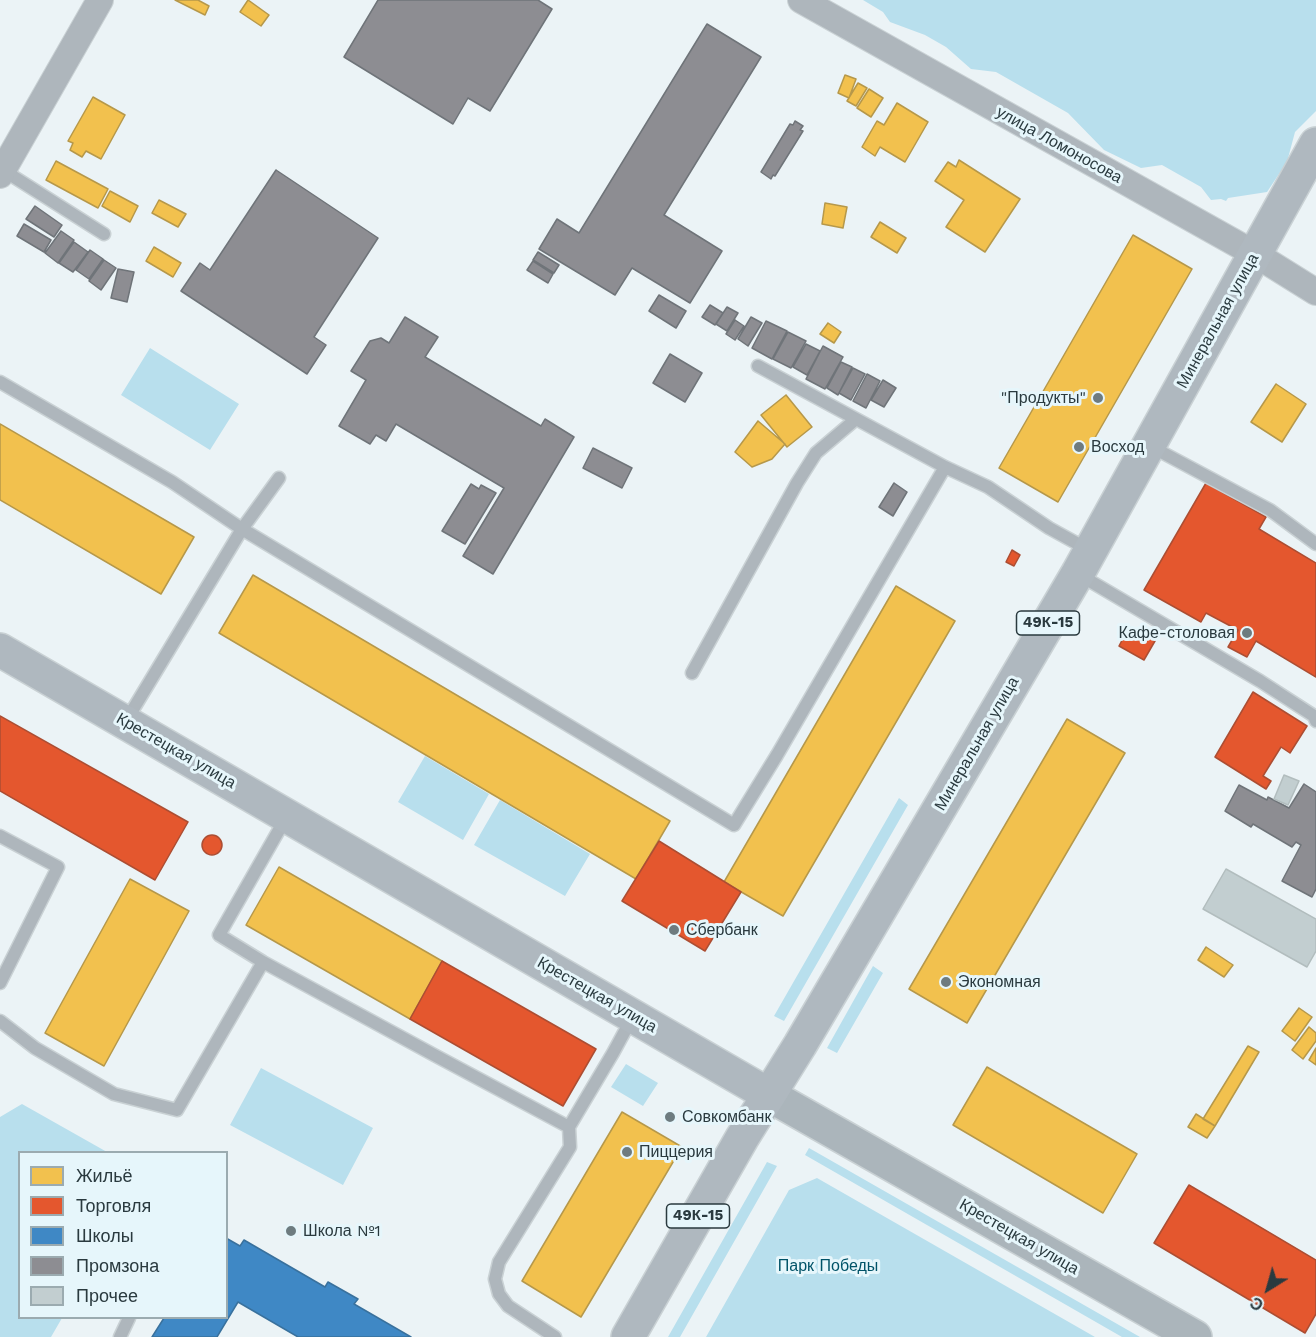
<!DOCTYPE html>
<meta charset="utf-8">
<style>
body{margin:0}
#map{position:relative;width:1316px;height:1337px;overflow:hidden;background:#ebf3f6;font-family:"Work Sans",sans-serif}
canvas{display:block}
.legend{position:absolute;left:18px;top:1151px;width:210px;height:168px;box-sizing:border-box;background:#e6f6fb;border:2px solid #9babb0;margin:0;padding:8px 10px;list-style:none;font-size:18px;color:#2a3a3f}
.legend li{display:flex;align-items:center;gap:12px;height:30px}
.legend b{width:30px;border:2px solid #9babb0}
.north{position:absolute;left:1238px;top:1259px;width:60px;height:60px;-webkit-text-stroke:4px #e6f6fb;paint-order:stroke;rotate:217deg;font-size:16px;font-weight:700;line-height:24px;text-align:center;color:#2a3a3f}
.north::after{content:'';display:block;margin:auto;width:21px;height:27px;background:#2a3a3f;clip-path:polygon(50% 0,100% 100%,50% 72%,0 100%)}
</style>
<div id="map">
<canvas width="1316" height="1337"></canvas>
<ul class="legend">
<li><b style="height:16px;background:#f2c14e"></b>Жильё</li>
<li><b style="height:16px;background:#e4572e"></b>Торговля</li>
<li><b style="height:16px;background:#3f88c5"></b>Школы</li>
<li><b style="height:16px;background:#8d8d92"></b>Промзона</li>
<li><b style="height:16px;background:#c2ced0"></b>Прочее</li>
</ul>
<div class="north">С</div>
</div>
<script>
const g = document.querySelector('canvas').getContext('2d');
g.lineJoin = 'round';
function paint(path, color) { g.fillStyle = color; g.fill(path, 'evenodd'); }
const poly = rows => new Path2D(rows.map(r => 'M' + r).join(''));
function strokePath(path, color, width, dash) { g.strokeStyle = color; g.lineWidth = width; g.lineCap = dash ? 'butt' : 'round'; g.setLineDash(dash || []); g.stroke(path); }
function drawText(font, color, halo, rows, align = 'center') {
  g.font = font + ' "Work Sans",sans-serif'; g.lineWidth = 6; g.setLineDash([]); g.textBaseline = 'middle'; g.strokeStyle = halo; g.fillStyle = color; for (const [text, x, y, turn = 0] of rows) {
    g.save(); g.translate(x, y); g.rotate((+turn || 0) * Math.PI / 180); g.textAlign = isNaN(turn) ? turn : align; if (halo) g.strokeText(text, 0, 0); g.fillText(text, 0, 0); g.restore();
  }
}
paint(poly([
 [863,0,1316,0,1316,111,1295,132,1287,162,1267,192,1228,198,1226,201,1221,199,1211,200,1201,187,1162,165,1141,168,1104,150,1068,113,996,72,971,69,946,47,925,35,890,22,883,12],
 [150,348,239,404,210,450,121,395],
 [425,756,489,794,463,840,398,802],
 [899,798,908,805,784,1021,774,1016],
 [500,800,590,854,565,896,474,845],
 [873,966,883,973,837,1053,827,1048],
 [626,1064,658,1083,643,1106,611,1087],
 [261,1068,373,1128,343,1185,230,1125],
 [22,1104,107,1152,20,1152,20,1318,62,1318,51,1337,0,1337,0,1117],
 [809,1148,1140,1337,1122,1337,805,1155],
 [767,1162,777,1166,680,1337,668,1337],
 [817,1178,1095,1337,706,1337,789,1190]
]), '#b8dfed');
const homes = poly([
 [175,0,198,0,209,6,205,15,175,0],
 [248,0,269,15,261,26,240,12,248,0],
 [845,75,856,79,849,98,838,93,845,75],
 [858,83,867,88,856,106,847,101,858,83],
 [869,89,883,98,871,117,857,108,869,89],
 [93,97,125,115,101,159,86,151,82,157,70,150,73,143,68,141,93,97],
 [897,103,928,122,905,162,880,147,875,156,862,147,877,121,884,125,897,103],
 [959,160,1020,199,985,252,946,227,964,200,935,181,948,162,956,167,959,160],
 [56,161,108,189,98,208,46,180,56,161],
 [110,191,138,206,130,222,102,206,110,191],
 [159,200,186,214,178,227,152,213,159,200],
 [825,203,847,207,843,228,822,224,825,203],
 [880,222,906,238,897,253,871,237,880,222],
 [1133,235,1192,269,1058,502,999,468,1133,235],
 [154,247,181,263,173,277,146,261,154,247],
 [828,323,841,332,834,343,820,334,828,323],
 [1276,384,1306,404,1282,442,1251,422,1276,384],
 [786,395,812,427,787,447,761,415,786,395],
 [758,421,785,444,772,459,752,467,735,452,758,421],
 [0,424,194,537,161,594,0,500,0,424],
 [253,575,670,821,636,879,219,633,253,575],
 [896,586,955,621,783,916,724,882,896,586],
 [1067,719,1125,753,967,1023,909,989,1067,719],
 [279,867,442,961,410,1019,246,925,279,867],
 [130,879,189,911,104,1066,45,1033,130,879],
 [1206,947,1233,965,1224,977,1198,960,1206,947],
 [1299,1008,1312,1017,1295,1041,1282,1031,1299,1008],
 [1309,1027,1316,1033,1316,1041,1303,1059,1292,1050,1309,1027],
 [1248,1046,1259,1052,1215,1126,1203,1119,1248,1046],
 [1316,1048,1316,1065,1309,1060,1316,1048],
 [987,1067,1137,1154,1103,1213,953,1125,987,1067],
 [622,1112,682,1147,581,1317,522,1281,622,1112],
 [1196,1114,1215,1126,1207,1138,1188,1127,1196,1114]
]);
paint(homes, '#f2c14e');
strokePath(homes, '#b6984a', 1.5);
const shops = poly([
 [1206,483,1266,517,1259,529,1316,563,1316,677,1256,641,1247,657,1228,647,1238,630,1206,613,1201,622,1144,590,1206,483],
 [1012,550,1020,555,1014,566,1006,562,1012,550],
 [1129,627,1155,641,1144,660,1119,646,1129,627],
 [1253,692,1307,726,1290,753,1281,747,1263,776,1271,781,1266,789,1215,757,1253,692],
 [0,716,188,822,155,880,0,791,0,716],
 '202 845a10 10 0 1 1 20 0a10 10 0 1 1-20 0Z',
 [659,841,741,892,705,951,622,901,659,841],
 [442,961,596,1049,563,1106,410,1019,442,961],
 [1189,1185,1316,1260,1316,1314,1305,1333,1154,1243,1189,1185]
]);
paint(shops, '#e4572e');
strokePath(shops, '#ac4e33', 1.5);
const schools = poly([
 [226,1238,240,1246,244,1240,325,1287,328,1282,358,1299,354,1304,411,1337,298,1337,238,1302,217,1337,152,1337,164,1318,226,1318,226,1238]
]);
paint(schools, '#3f88c5');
strokePath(schools, '#39719d', 1.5);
const industry = poly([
 [378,0,538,0,552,9,490,111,468,98,453,124,344,57,378,0],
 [707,24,761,57,664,215,722,251,690,303,632,268,615,295,539,249,557,219,579,233,707,24],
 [795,121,803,126,800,130,803,131,775,176,773,175,771,179,761,172,790,124,793,125,795,121],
 [276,170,378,238,314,337,326,345,307,374,181,291,200,263,210,270,276,170],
 [35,206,62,225,54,237,26,219,35,206],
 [24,224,51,240,44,252,17,236,24,224],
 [61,231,74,240,58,263,45,253,61,231],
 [74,242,88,252,73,272,59,263,74,242],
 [90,250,103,259,89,279,76,270,90,250],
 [538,252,559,265,554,273,533,260,538,252],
 [104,260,116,268,101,290,89,281,104,260],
 [533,261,553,274,548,283,527,270,533,261],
 [118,269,134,272,127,302,111,298,118,269],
 [659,295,686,311,676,328,649,311,659,295],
 [710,305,723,313,715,325,702,317,710,305],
 [727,307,738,313,727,331,716,324,727,307],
 [405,317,438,337,425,357,541,426,545,419,574,437,493,574,463,556,504,488,396,424,386,441,376,435,370,444,339,426,366,380,351,371,370,341,381,338,389,343,405,317],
 [751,317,762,323,748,346,738,339,751,317],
 [735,320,744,326,735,340,726,334,735,320],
 [766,321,787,331,772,359,752,348,766,321],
 [788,332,806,341,791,368,773,359,788,332],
 [806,344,820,351,807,375,793,367,806,344],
 [823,346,843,357,825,389,806,379,823,346],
 [670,354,702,373,685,402,653,383,670,354],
 [841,362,852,367,838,395,827,388,841,362],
 [853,368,865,374,851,400,839,393,853,368],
 [867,374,880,381,866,408,853,401,867,374],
 [883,380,896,388,884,407,871,400,883,380],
 [593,448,632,468,622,488,583,468,593,448],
 [894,483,907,492,893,516,879,507,894,483],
 [471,484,479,489,481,485,496,493,465,544,442,531,471,484],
 [1304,784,1316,792,1316,889,1312,897,1282,881,1301,845,1296,842,1292,847,1253,824,1251,827,1225,811,1239,785,1267,800,1268,797,1289,808,1304,784]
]);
paint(industry, '#8d8d92');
strokePath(industry, '#6f7479', 1.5);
const building = poly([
 [1284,775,1299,781,1288,805,1274,799,1284,775],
 [1226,869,1316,919,1316,951,1307,967,1203,909,1226,869]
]);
paint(building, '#c2ced0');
strokePath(building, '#b2bdbe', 1.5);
const lane = poly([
 [3,170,104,234],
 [758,366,945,467,988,487,1049,528,1089,550],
 [0,382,172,482,242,529,734,825,777,755,945,467],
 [1150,446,1270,510,1316,544],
 [1078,574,1260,681,1314,716,1316,721],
 [692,673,797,483,816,453,856,419],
 [126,721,242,529,279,478],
 [287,816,219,935,263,962,436,1056,569,1127],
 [0,836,58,867,0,983],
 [0,1021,35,1048,114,1094,177,1110,263,962],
 [120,1337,129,1318],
 [555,1337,508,1306,499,1294,495,1279,499,1262,570,1147,569,1127,613,1053,632,1018]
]);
const street = poly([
 [801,0,1255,254,1316,292],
 [0,175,100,0]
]);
const secondary = poly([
 [769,1095,1195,1337]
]);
const primary = poly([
 [0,650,769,1095],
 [628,1337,742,1138,800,1045,1078,573,1316,144]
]);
strokePath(lane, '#c9d1d4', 15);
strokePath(street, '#c9d1d4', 28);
strokePath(secondary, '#c9d1d4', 36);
strokePath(primary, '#c9d1d4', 36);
strokePath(lane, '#aeb6bc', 12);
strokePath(street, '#aeb6bc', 26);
strokePath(secondary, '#abb5bb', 33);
strokePath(primary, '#afb8bf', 33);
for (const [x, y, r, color] of [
 [1098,398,6,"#6e7b7f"],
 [1079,447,6,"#6e7b7f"],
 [1247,633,6,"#6e7b7f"],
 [674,930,6,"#6e7b7f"],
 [946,982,6,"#6e7b7f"],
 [670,1117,6,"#6e7b7f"],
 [627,1152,6,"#6e7b7f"],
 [291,1231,6,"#6e7b7f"]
]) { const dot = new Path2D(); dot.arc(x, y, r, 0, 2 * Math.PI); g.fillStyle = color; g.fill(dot); strokePath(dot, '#e6f6fb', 2); }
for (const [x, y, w] of [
 [1048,623,63],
 [698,1216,63]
]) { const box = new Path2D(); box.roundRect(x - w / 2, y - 12, w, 24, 4.5); g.fillStyle = '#e6f6fb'; g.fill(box); strokePath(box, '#2a3a3f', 1.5); }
drawText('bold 15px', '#2a3a3f', null, [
 ["49К-15",1048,623],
 ["49К-15",698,1216]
]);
drawText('16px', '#2a3a3f', '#e6f6fb', [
 ["улица Ломоносова",1059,145,29],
 ["Минеральная улица",1218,321,-61],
 ["Минеральная улица",977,744,-60],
 ["Крестецкая улица",176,751,30],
 ["Крестецкая улица",597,995,30],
 ["Крестецкая улица",1019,1237,30]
]);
drawText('16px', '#2a3a3f', '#e6f6fb', [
 ["\"Продукты\"",1086,398,"right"],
 ["Восход",1091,447],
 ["Кафе-столовая",1235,633,"right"],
 ["Сбербанк",686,930],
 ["Экономная",958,982],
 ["Совкомбанк",682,1117],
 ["Пиццерия",639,1152],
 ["Школа №1",303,1231]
], 'left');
drawText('16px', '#005368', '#e6f6fb', [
 ["Парк Победы",828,1266]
]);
</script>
